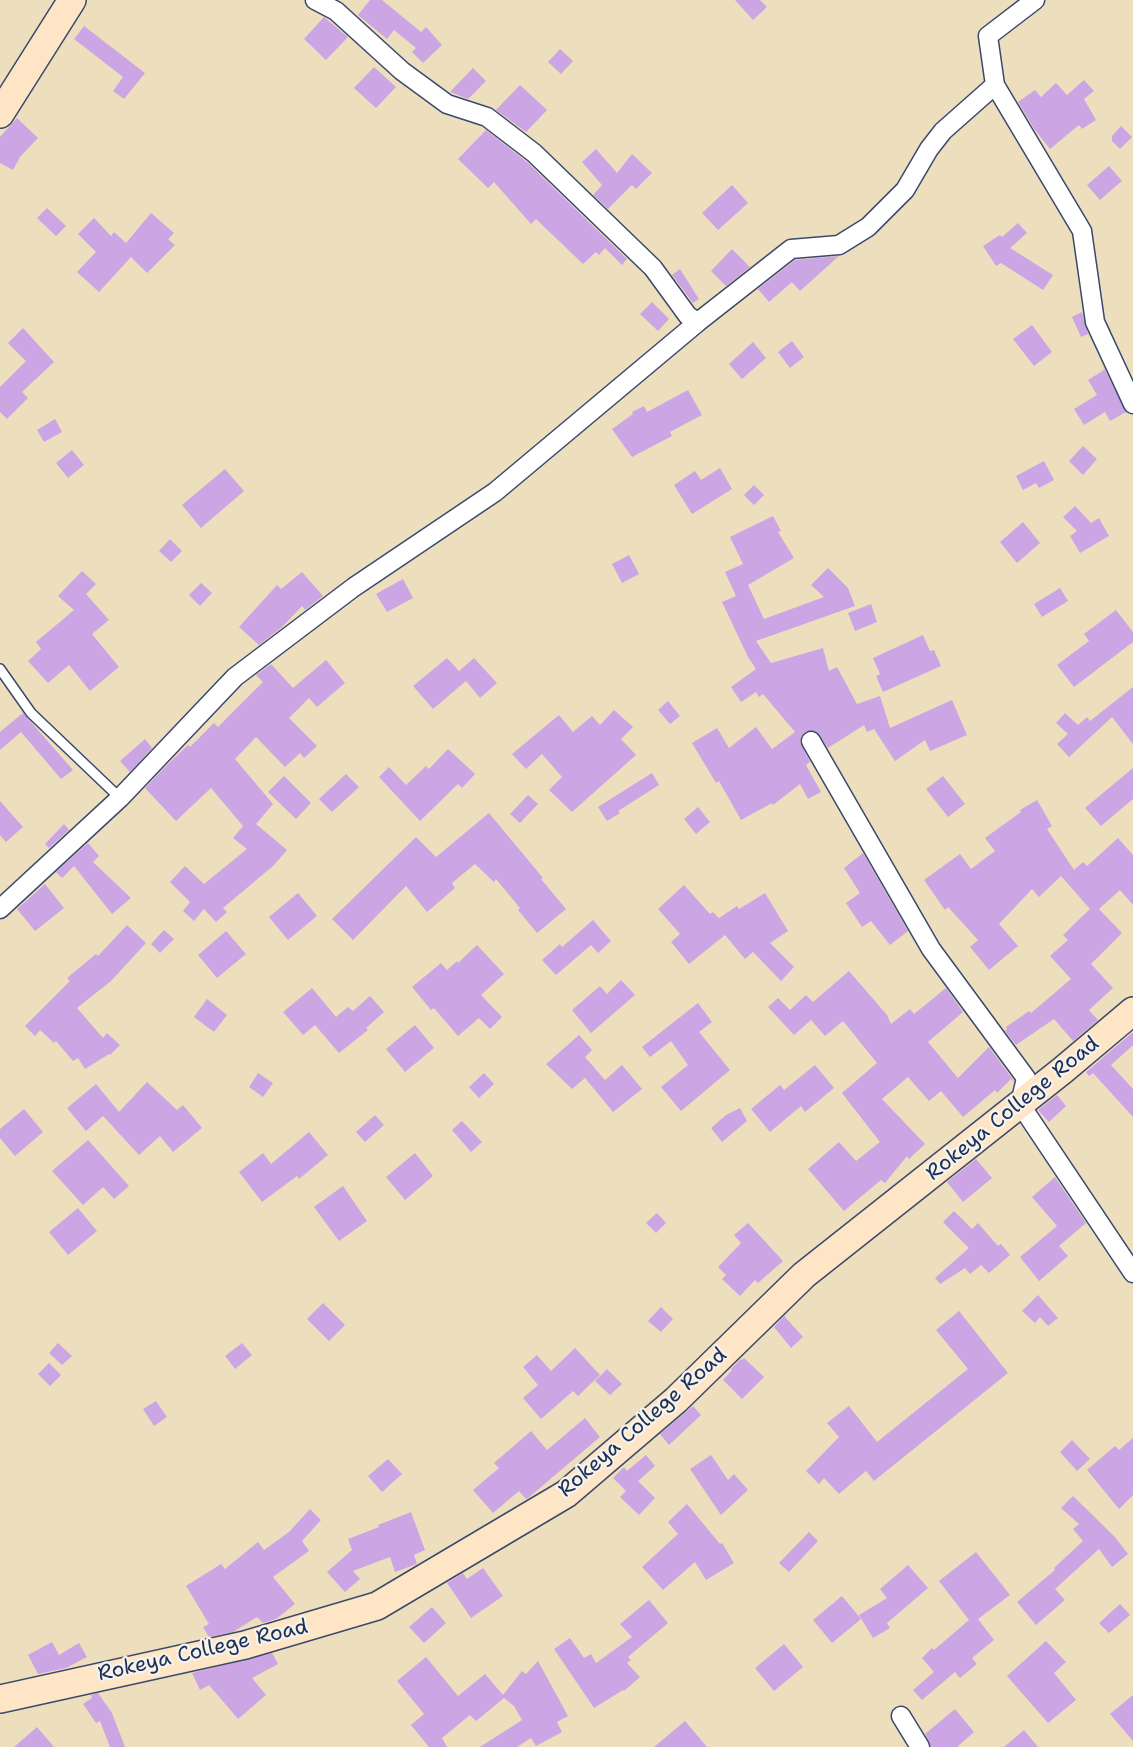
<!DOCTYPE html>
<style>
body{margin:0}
canvas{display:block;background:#eddfbd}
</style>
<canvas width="1133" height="1747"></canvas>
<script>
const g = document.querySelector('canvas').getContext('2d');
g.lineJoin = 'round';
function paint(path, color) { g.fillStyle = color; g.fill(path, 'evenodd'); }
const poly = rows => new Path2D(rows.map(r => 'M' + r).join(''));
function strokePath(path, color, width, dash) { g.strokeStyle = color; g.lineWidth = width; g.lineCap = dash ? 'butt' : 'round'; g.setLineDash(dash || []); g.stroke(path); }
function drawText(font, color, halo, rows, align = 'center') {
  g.font = font + ' "Shantell Sans",sans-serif'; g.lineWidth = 4.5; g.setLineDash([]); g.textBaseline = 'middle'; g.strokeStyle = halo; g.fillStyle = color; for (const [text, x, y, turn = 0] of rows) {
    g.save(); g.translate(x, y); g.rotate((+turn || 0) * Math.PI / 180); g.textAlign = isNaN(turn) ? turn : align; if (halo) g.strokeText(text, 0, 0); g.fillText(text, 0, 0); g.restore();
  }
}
paint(poly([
 [370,0,382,0,421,32,426,27,442,45,423,63,412,52,416,48,394,30,387,39,358,15],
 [735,0,760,0,767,7,753,20],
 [324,17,348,37,326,60,304,39],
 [84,26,145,73,124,99,113,91,123,77,74,39],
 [560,49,573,61,561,74,548,62],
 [374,67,396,87,376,108,354,88],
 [473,68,486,81,468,99,450,92],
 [1084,80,1094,91,1084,99,1096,120,1082,129,1079,125,1050,149,1035,130,1018,102,1035,90,1041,97,1056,83,1067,95],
 [520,85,547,110,526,132,496,110],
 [17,118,38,138,20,157,13,170,0,163,0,137],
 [1121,126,1132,137,1120,149,1112,141,1112,136],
 [486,130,527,162,627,259,622,265,605,248,599,255,596,252,583,264,536,219,531,224,494,182,488,188,458,159],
 [596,149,617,173,632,154,652,173,636,189,632,185,608,209,593,195,602,185,582,162],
 [1109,166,1122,181,1100,200,1087,185],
 [732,185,748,203,718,230,702,213],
 [47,208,66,226,56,236,37,218],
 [151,213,174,233,168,239,175,245,147,273,131,257,99,292,77,272,96,252,78,234,94,218,111,236,114,232,126,243],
 [1018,223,1027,233,1010,248,1053,275,1043,290,1001,263,996,266,983,246,1000,235,1002,237],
 [732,249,750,267,726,286,711,271],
 [839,256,800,291,792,282,769,302,758,289,795,260],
 [680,269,699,299,693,303,672,275],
 [652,302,669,319,658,331,640,314],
 [1082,312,1088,334,1081,337,1072,317],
 [1032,325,1052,352,1034,366,1013,339],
 [23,328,54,362,22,392,28,398,7,419,0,412,0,387,26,361,8,343],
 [792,341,804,357,790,368,778,352],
 [753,342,766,358,742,379,729,364],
 [1103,366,1126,412,1110,421,1105,412,1084,425,1074,409,1097,395,1088,380,1104,370],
 [688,390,702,415,670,432,672,436,632,457,612,429,633,414,632,412,644,406,647,412],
 [55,419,62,432,44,442,37,430],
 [1083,446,1097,459,1083,475,1069,461],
 [72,450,84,465,68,478,56,463],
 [1044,461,1054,480,1039,488,1036,483,1023,490,1016,476],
 [720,468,732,489,692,514,674,485,695,471,701,480],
 [225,469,244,491,201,528,182,505],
 [754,485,764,495,754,505,744,495],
 [1075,506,1091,523,1099,518,1109,536,1080,553,1070,536,1077,531,1063,517],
 [773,516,781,531,778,532,794,558,748,585,764,619,824,597,811,585,828,568,848,588,855,606,756,641,771,663,823,648,829,671,837,667,857,704,880,696,890,728,952,700,967,735,930,751,925,740,895,761,874,729,867,732,864,725,828,748,817,732,806,731,801,736,800,742,810,762,806,765,821,792,808,799,800,784,773,805,772,803,741,820,719,781,716,783,692,743,717,728,729,748,756,727,772,749,795,732,763,694,759,697,756,692,741,702,731,687,756,669,748,657,722,602,736,596,725,572,743,564,730,537],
 [1023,522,1040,543,1017,563,1000,542],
 [170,539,182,551,171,562,159,551],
 [629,555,639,574,622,583,612,564],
 [82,571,96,584,86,594,109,620,92,634,119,667,90,691,69,665,48,683,28,661,41,649,36,642,74,610,58,596],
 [302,572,323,596,305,610,302,606,282,627,259,645,239,627,277,585,281,589],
 [403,579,413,598,387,612,376,594],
 [201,583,212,593,200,606,189,595],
 [1060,588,1068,601,1042,617,1034,604],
 [871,604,877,622,855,631,848,613],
 [1116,610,1133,632,1133,642,1074,687,1057,665,1089,641,1084,634],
 [923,635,930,651,934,650,941,666,883,692,876,676,880,674,873,658],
 [447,658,459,671,474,658,497,683,480,698,466,681,433,709,413,686],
 [326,660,345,683,317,707,309,698,289,718,317,746,304,758,300,753,285,767,256,737,235,759,273,804,256,824,287,850,273,866,223,908,227,912,216,922,204,909,194,921,183,911,190,902,170,882,185,866,204,884,247,849,233,838,243,826,211,788,176,821,145,788,167,765,188,745,190,747,214,723,218,727,263,682,256,675,271,664,293,688],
 [1133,687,1133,744,1112,717,1069,757,1057,744,1068,734,1056,723,1065,713,1078,725,1087,717,1090,721],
 [668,701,680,716,670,724,658,710],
 [614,710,633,727,621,739,636,755,572,812,549,790,562,777,542,754,526,769,512,754,559,715,573,732,592,716,600,725],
 [23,713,73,770,61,779,21,732,0,750,0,732],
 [145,739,152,748,130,772,120,761],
 [448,749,475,774,462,788,458,784,420,821,379,777,389,767,406,785,426,766,429,769],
 [1133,768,1133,799,1101,826,1085,808],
 [652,773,659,785,618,811,620,813,607,821,598,807],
 [346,774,359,787,332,812,319,799],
 [284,776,311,803,296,819,268,792],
 [943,776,965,804,948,817,926,789],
 [528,795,538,804,520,823,510,814],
 [1037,800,1052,826,1047,829,1074,870,1083,862,1087,866,1118,838,1133,855,1133,905,1120,890,1099,909,1122,933,1091,964,1113,988,1089,1010,1098,1020,1073,1041,1054,1019,1016,1045,1005,1031,1007,1029,1006,1027,1029,1011,1031,1013,1071,979,1050,956,1068,940,1063,935,1090,909,1061,876,1039,897,1032,889,999,924,1018,946,989,970,970,947,978,940,948,907,945,910,924,880,960,854,971,869,995,851,985,838,1021,812,1020,810],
 [0,801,23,827,6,842,0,835],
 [698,807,710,822,696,834,684,819],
 [489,813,543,878,541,879,566,909,537,933,518,910,520,908,496,879,494,882,475,864,452,883,455,888,427,912,406,886,353,940,332,919,416,837,436,857],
 [64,824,69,830,49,848,45,844],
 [88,843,99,856,93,862,131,898,112,914,74,866,62,878,56,872],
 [863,853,908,931,890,945,871,921,862,927,846,903,860,893,844,868],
 [45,884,64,908,35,931,17,909],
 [684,885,710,914,713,912,719,918,737,906,739,909,765,893,788,931,770,943,794,967,781,981,753,952,745,959,725,935,689,964,671,942,680,934,658,909],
 [298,893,317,916,288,940,269,917],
 [593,920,611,941,598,953,591,945,556,975,542,960,560,944,562,947],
 [127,925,146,943,111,981,77,1008,103,1038,107,1033,120,1045,110,1055,109,1054,85,1069,78,1058,73,1061,56,1041,54,1043,40,1030,35,1036,25,1026,70,981,67,978,96,954,98,956],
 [164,930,174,939,160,953,151,944],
 [226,931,246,954,217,978,198,955],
 [477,945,504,974,481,995,502,1017,490,1029,479,1018,458,1036,434,1008,431,1010,412,987,441,963,447,970,457,961,458,963],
 [849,971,887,1015,891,1024,910,1009,914,1014,946,988,963,1012,928,1042,958,1078,989,1047,1014,1081,1014,1082,1011,1079,997,1093,995,1090,963,1117,941,1091,929,1101,908,1077,882,1099,925,1144,909,1159,907,1156,885,1183,881,1180,844,1211,808,1169,839,1142,856,1161,880,1142,842,1093,877,1063,843,1021,825,1036,811,1020,794,1035,768,1007,778,998,790,1010,806,995,813,1002],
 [621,980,635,995,591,1033,572,1010,600,986,607,994],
 [312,988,336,1017,348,1007,353,1011,370,996,384,1012,366,1028,368,1030,339,1053,315,1025,303,1035,283,1012],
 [207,999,227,1015,214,1032,194,1017],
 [698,1003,712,1022,699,1032,730,1070,681,1111,661,1087,688,1065,671,1041,650,1057,642,1047],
 [415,1025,434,1048,405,1072,386,1049],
 [1133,1032,1133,1045,1111,1065,1133,1089,1133,1117,1093,1073,1089,1076,1086,1072],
 [579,1035,592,1050,585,1057,605,1080,622,1065,642,1089,613,1112,585,1078,572,1089,546,1064],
 [815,1065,834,1088,805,1112,801,1106,770,1132,751,1109,780,1085,784,1090],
 [258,1073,273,1083,263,1097,249,1087],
 [484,1073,494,1084,479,1098,469,1087],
 [147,1082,177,1110,183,1105,202,1128,173,1152,160,1136,139,1155,103,1116,86,1131,67,1108,96,1084,119,1112],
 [1057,1095,1066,1106,1049,1122,1038,1110],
 [740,1108,747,1121,722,1142,711,1128,726,1115],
 [24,1109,43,1132,15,1156,0,1138,0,1129],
 [375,1115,384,1125,365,1142,356,1132],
 [462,1121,482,1142,471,1152,452,1130],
 [309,1132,328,1155,299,1179,297,1176,262,1202,239,1172,263,1153,271,1164],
 [88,1140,129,1186,114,1199,103,1187,83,1205,52,1171],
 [415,1153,433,1176,405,1200,386,1177],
 [976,1159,992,1178,963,1202,947,1182],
 [1055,1177,1086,1223,1059,1246,1068,1256,1039,1281,1020,1257,1057,1226,1032,1197],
 [343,1186,367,1221,339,1241,314,1207],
 [78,1208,97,1231,68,1255,49,1232],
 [954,1211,972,1229,978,1223,998,1246,1001,1244,1010,1255,989,1273,981,1265,970,1274,965,1268,940,1284,935,1278,969,1248,943,1222],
 [657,1213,666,1223,656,1233,646,1223],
 [748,1223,783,1261,758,1283,755,1280,740,1296,722,1279,726,1275,718,1267,741,1243,734,1235],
 [1038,1295,1058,1318,1048,1326,1040,1317,1035,1323,1022,1311],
 [323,1303,345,1325,329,1341,307,1319],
 [661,1307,673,1319,661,1332,648,1321],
 [959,1311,1008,1373,874,1481,866,1471,839,1494,824,1478,819,1484,806,1471,839,1437,827,1423,849,1406,877,1442,968,1369,936,1330],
 [785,1315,785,1317,803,1337,791,1348,774,1327],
 [58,1343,72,1356,62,1365,49,1353],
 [242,1343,252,1355,235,1369,225,1356],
 [575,1348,600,1375,578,1396,573,1391,541,1419,523,1398,538,1385,523,1367,537,1355,551,1371],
 [744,1358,764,1377,742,1399,723,1380,732,1370,731,1369,741,1359,742,1360],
 [49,1363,61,1375,50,1386,38,1374],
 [607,1369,622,1384,610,1395,595,1381],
 [156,1401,167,1417,154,1426,143,1409],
 [693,1406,701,1415,669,1445,660,1434],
 [585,1418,600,1437,528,1498,526,1499,519,1491,493,1513,473,1490,499,1468,494,1463,531,1431,547,1450],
 [1133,1438,1133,1495,1119,1509,1087,1470,1115,1446,1119,1450],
 [1072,1440,1090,1459,1077,1471,1060,1452],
 [646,1455,655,1466,638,1481,655,1498,639,1515,620,1497,626,1491,613,1478,624,1467,627,1471],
 [711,1455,728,1480,734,1474,748,1490,721,1515,690,1469],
 [388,1459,402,1474,382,1492,368,1476],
 [1073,1496,1115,1537,1128,1554,1112,1567,1099,1549,1055,1589,1065,1600,1036,1625,1017,1602,1055,1570,1054,1568,1083,1541,1073,1529,1079,1524,1061,1508],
 [687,1504,720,1544,722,1543,734,1563,706,1580,695,1562,663,1590,642,1567,678,1534,668,1522],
 [310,1509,321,1520,302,1541,309,1551,273,1577,295,1604,276,1619,263,1623,257,1617,233,1632,209,1637,203,1627,209,1624,186,1586,221,1564,225,1569,258,1542,264,1550,289,1532],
 [411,1512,425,1550,414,1555,417,1564,395,1572,390,1557,353,1571,360,1579,345,1592,327,1572,352,1550,348,1539,379,1527,378,1525],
 [809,1532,818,1541,789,1572,779,1563],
 [976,1552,1010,1595,978,1619,994,1640,972,1658,977,1664,960,1678,955,1672,922,1700,913,1690,934,1672,922,1658,932,1648,934,1650,969,1620,939,1581],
 [908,1565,928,1588,887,1623,890,1628,873,1638,859,1615,887,1598,880,1589],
 [483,1568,503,1596,471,1618,447,1583,463,1573,467,1579],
 [842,1596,861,1619,832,1643,813,1620],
 [649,1600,668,1623,628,1657,631,1660,627,1663,640,1677,624,1691,623,1690,594,1708,554,1649,570,1638,584,1658,591,1654,596,1663,632,1637,620,1624],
 [1120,1604,1130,1615,1109,1633,1099,1623],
 [432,1607,446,1623,424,1643,409,1627],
 [1046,1641,1066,1662,1054,1673,1076,1700,1048,1723,1007,1676],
 [52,1642,59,1655,79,1643,87,1657,66,1668,38,1674,28,1655],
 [784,1644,803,1667,774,1691,755,1668],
 [272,1653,278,1664,252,1678,266,1695,238,1719,209,1685,200,1690,192,1673],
 [426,1657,458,1696,485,1674,503,1695,522,1671,526,1674,538,1661,568,1716,557,1722,562,1732,536,1746,531,1738,517,1747,480,1747,522,1720,514,1706,504,1698,476,1721,470,1715,442,1738,447,1747,429,1747,411,1725,424,1714,397,1681],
 [98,1693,112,1713,125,1747,110,1747,100,1721,96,1723,83,1704,92,1698,91,1695],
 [1133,1695,1133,1741,1110,1714],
 [955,1709,974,1732,957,1747,931,1747,925,1734],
 [685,1721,707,1747,654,1747],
 [37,1727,54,1747,14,1747],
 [1024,1730,1038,1747,1004,1747]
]), '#cca5e5');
const lane = poly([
 [0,669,31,713,120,798]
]);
const street = poly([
 [315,0,336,11,402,71,447,104,487,117,534,153,653,268,688,316,698,322],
 [995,85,1082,231,1095,322,1133,404],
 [811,741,931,949,1026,1078,1020,1104,1133,1273],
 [0,909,120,798,235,677,354,587,495,492,698,322,791,249,839,245,868,227,905,190,929,149,943,131,995,85,988,36,1035,0],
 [901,1716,920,1747]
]);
const secondary = poly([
 [0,114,72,0],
 [0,1699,245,1645,377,1606,566,1494,676,1400,804,1275,1063,1070,1133,1011]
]);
strokePath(lane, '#3a496c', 12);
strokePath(street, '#3a496c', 21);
strokePath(secondary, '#3a496c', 30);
strokePath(lane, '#fff', 9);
strokePath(street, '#fff', 18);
strokePath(secondary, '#fde5c5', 27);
drawText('21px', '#1b2f5e', '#f7f3e8', [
 ["Rokeya College Road",1013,1109,-39],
 ["Rokeya College Road",643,1423,-41],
 ["Rokeya College Road",203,1651,-13]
]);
</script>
